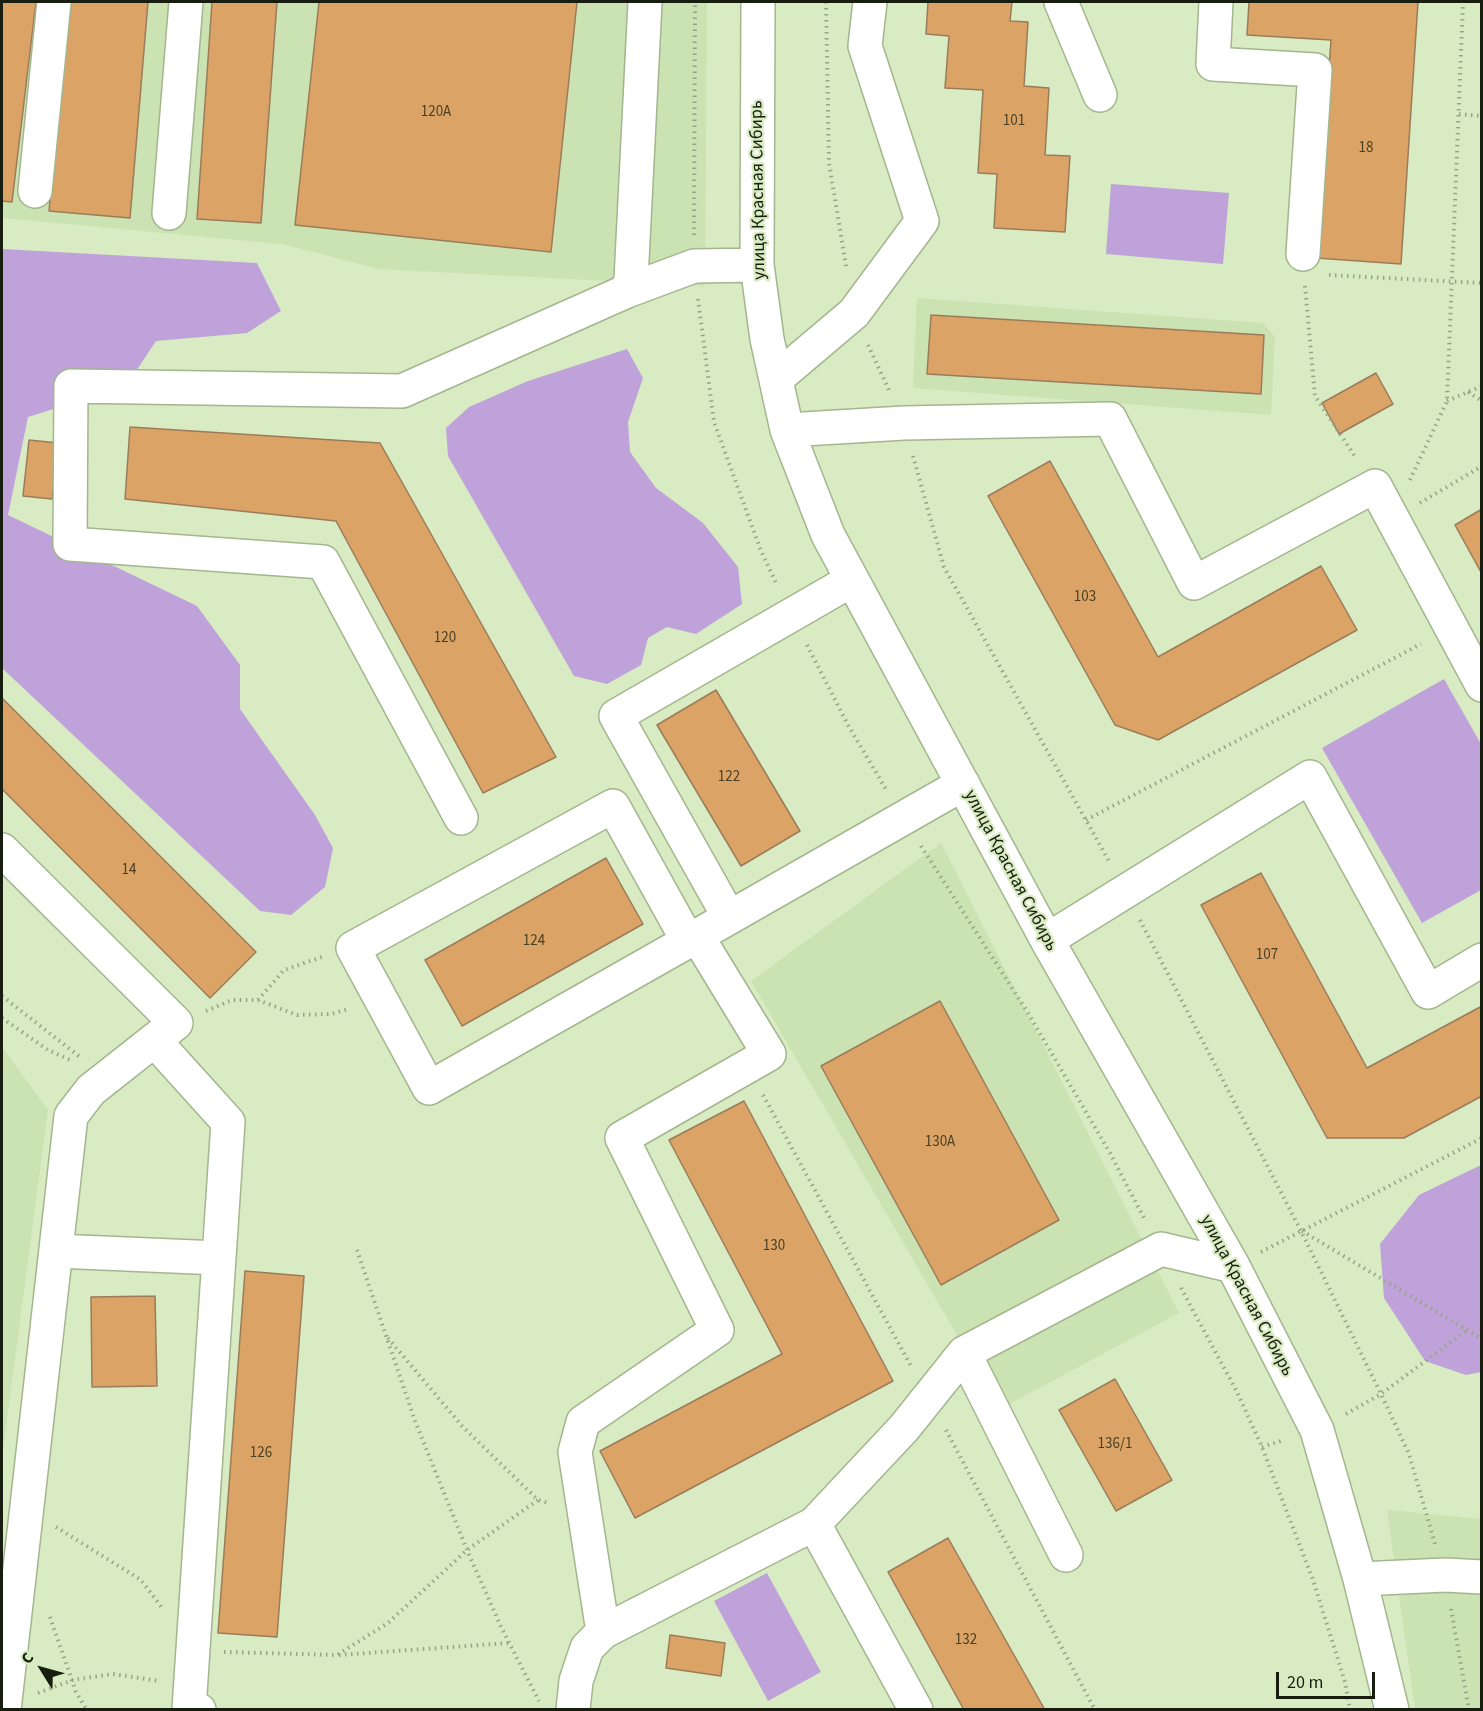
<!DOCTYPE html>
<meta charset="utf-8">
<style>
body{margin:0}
#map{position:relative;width:1483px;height:1711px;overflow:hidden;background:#d8ebc2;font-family:"Source Sans 3",sans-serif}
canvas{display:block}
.frame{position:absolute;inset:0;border:3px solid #171e0f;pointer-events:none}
.north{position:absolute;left:12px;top:1639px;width:60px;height:60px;-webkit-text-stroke:4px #d8ebc2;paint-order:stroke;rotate:307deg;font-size:16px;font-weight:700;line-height:24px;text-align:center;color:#171e0f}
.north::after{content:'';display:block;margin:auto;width:21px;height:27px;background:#171e0f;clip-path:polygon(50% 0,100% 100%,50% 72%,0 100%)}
.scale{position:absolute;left:1276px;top:1672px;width:99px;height:27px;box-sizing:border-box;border:3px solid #171e0f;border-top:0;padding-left:8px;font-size:18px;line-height:21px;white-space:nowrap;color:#171e0f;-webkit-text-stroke:4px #d8ebc2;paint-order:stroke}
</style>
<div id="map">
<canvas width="1483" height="1711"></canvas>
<div class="frame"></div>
<div class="north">С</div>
<div class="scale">20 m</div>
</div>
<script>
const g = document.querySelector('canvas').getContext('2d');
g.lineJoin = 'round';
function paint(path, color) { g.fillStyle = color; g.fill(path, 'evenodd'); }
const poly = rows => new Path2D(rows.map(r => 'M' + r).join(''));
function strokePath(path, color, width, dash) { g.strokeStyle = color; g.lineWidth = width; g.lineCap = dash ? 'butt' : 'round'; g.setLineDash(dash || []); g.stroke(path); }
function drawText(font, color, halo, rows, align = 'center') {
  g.font = font + ' "Source Sans 3",sans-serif'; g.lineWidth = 4.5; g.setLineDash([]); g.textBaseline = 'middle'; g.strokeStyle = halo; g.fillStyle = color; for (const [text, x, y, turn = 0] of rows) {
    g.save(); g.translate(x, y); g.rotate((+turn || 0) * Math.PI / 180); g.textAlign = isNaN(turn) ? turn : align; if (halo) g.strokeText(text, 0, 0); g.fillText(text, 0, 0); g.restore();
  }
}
paint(poly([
 [2,2,707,2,705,286,379,269,282,244,2,218],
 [917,298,1263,323,1275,337,1271,415,913,388],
 [941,843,1179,1313,1000,1409,751,981],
 [2,1047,48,1110,2,1457],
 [1387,1510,1481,1519,1481,1709,1415,1709]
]), '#cbe2b2');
paint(poly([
 [1111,184,1229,193,1223,264,1106,254],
 [2,249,257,263,281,311,247,333,156,341,126,386,28,417,8,515,197,606,240,665,240,709,315,815,333,848,325,887,291,915,260,911,2,668],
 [627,349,643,378,628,422,630,452,656,488,703,523,738,567,742,604,696,634,667,627,648,638,641,665,607,684,574,676,448,456,446,428,469,407,528,381],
 [1444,679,1481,744,1481,890,1422,923,1322,748],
 [1481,1165,1481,1372,1466,1375,1425,1361,1384,1298,1380,1244,1419,1195],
 [767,1573,821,1672,768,1701,714,1601]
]), '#bfa2d9');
const building = poly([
 [2,2,36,2,12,202,2,201,2,2],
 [69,2,148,2,130,218,49,211,69,2],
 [212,2,277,2,261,223,197,219,212,2],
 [319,2,577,2,551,252,295,225,319,2],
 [928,2,1012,2,1010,21,1028,22,1024,86,1049,88,1045,155,1070,156,1065,232,994,228,997,174,978,173,983,90,945,88,949,36,926,34,928,2],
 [1249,2,1418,2,1401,264,1316,258,1331,40,1247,35,1249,2],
 [931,315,1264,335,1261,394,927,374,931,315],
 [1376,373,1393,404,1339,434,1322,403,1376,373],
 [130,427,380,443,556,757,483,793,336,521,125,499,130,427],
 [29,440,58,443,52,499,23,496,29,440],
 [1050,461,1158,657,1321,566,1357,630,1158,740,1115,725,988,496,1050,461],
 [1482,509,1482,574,1455,525,1482,509],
 [716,690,800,831,741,866,657,725,716,690],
 [2,698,256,952,210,998,2,789,2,698],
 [606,858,643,924,462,1026,425,960,606,858],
 [1261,873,1367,1068,1482,1006,1482,1096,1404,1138,1327,1138,1201,905,1261,873],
 [940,1001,1059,1220,941,1285,821,1066,940,1001],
 [744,1101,893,1381,635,1518,600,1451,782,1354,669,1140,744,1101],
 [245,1271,304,1276,277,1637,218,1633,245,1271],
 [155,1296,157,1386,92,1387,91,1297,155,1296],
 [1115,1379,1172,1480,1116,1511,1059,1410,1115,1379],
 [948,1538,1045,1710,964,1710,888,1572,948,1538],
 [670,1635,725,1643,721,1676,666,1668,670,1635]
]);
paint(building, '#dba365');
strokePath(building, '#9a7c5b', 1.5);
const minor = poly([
 [758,2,757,265,767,339,787,430,828,535,1047,940,1233,1266,1317,1430,1360,1579,1392,1710],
 [1061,2,1100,95],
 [1216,2,1213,64,1315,70,1303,254],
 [35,191,54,2],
 [169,213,186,2],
 [627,291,631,280,645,2],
 [776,379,854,313,922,221,865,46,870,2],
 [787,430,904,423,1110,419,1194,583,1375,486,1482,685],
 [461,818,323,562,70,544,71,386,402,391,627,291,694,266,757,265],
 [2,850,176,1023,91,1090,71,1116,4,1710],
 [729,917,616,716,852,580],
 [1047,940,1310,777,1428,992,1482,960],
 [688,941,613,806,353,948,429,1088,697,936,963,784],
 [154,1040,228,1122,189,1709,199,1710],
 [56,1251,219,1258],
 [964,1353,1066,1555],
 [814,1524,916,1710],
 [1360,1579,1445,1575,1482,1577],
 [603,1632,575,1452,583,1422,717,1330,622,1138,769,1054,697,936],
 [573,1710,576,1681,587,1648,603,1632,814,1524,904,1428,964,1353,1161,1249,1233,1266]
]);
strokePath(minor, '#a3b68e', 36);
strokePath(poly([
 [826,2,829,163,846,266],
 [1459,114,1482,116],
 [694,235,695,2],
 [1329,275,1482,283],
 [1305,286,1315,396,1356,458],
 [698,299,714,422,761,551,777,585],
 [868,345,889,390],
 [1468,392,1482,401],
 [1447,401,1482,386],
 [913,456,944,567,1110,863],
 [1410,480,1447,401,1463,2],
 [1420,503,1482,466],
 [807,645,848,725,887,791],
 [1086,820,1421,644],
 [921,846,1028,1013,1110,1153,1145,1220],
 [1140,920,1301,1231,1381,1394,1409,1454,1435,1544],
 [2,996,80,1057],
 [258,1000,284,970,322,957],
 [206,1011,232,1000,258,1000,297,1015,331,1014,349,1009],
 [2,1018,48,1050,72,1061],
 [763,1095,912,1368],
 [1302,1231,1482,1339],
 [357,1250,415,1421,467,1550,501,1627,539,1701],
 [1261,1252,1482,1138],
 [1181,1288,1237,1392,1262,1447,1313,1580,1345,1682,1350,1710],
 [388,1338,462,1426,538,1500,549,1503],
 [1346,1414,1381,1394,1467,1330],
 [946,1430,1095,1710],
 [1262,1447,1284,1440],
 [56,1527,141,1580,163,1609],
 [1451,1609,1469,1710],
 [50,1617,76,1692,87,1710],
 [224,1652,337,1655,388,1623,467,1550,538,1500],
 [339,1655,509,1643],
 [38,1693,73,1680,113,1674,159,1681]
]), '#96a585', 4, [1.5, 4.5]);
strokePath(minor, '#fff', 33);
drawText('15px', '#483f24', null, [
 ["120А",436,113],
 ["101",1014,122],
 ["18",1366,149],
 ["103",1085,598],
 ["120",445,639],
 ["122",729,778],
 ["14",129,871],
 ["124",534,942],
 ["107",1267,956],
 ["130А",940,1143],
 ["130",774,1247],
 ["136/1",1115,1445],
 ["126",261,1454],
 ["132",966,1641]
]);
drawText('18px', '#171e0f', '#d8ebc2', [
 ["улица Красная Сибирь",759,190,-91],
 ["улица Красная Сибирь",1010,871,62],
 ["улица Красная Сибирь",1246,1296,62]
]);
</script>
